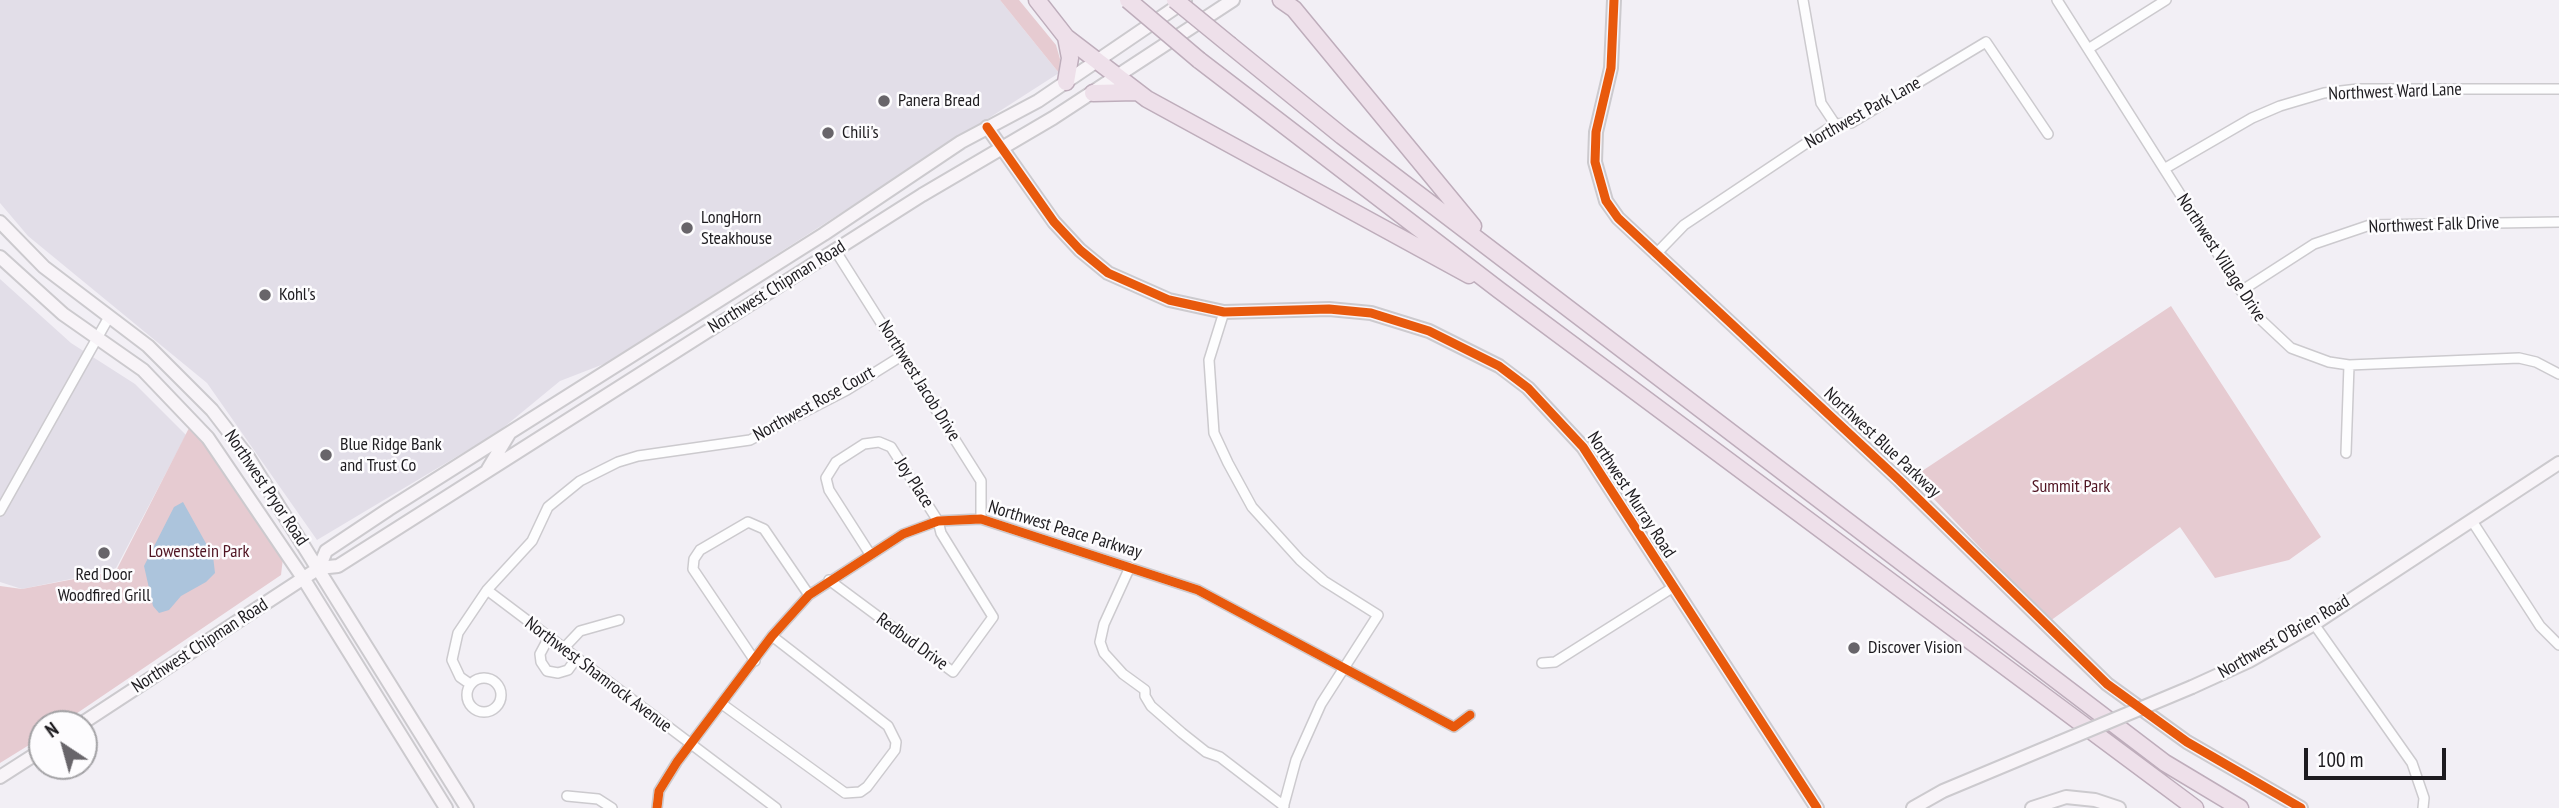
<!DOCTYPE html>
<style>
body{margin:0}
#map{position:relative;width:2559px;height:808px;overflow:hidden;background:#f2eff5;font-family:"PT Sans Narrow",sans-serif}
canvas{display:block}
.north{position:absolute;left:28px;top:710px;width:70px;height:70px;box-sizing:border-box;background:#fdfcfe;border:2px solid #a3a2a5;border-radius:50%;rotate:324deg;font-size:19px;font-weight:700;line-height:28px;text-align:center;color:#1d1b1f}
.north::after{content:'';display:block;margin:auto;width:24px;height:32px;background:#68656a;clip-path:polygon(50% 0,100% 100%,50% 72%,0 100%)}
.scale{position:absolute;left:2304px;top:748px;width:142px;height:32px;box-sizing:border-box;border:4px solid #1d1b1f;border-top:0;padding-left:9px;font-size:21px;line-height:24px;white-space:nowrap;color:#1d1b1f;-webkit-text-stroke:5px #fdfcfe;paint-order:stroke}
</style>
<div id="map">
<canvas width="2559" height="808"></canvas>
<div class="north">N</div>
<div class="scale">100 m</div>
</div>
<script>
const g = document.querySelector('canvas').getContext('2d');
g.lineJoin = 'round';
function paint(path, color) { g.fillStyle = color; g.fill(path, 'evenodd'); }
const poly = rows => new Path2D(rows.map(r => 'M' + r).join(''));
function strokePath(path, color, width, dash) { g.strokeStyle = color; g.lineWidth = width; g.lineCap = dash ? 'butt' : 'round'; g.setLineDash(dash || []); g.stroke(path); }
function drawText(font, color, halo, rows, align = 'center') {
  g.font = font + ' "PT Sans Narrow",sans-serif'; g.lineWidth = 5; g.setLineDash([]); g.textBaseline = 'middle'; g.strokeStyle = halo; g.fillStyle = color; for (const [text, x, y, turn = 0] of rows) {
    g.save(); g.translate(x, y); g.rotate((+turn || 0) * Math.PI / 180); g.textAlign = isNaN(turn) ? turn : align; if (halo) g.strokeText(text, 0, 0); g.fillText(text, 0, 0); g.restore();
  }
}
paint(poly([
 [0,0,1000,0,1059,73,609,362,560,381,498,432,317,540,207,383,28,236,0,203],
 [0,279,71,343,135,384,186,435,115,570,22,589,0,582]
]), '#e2dee8');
paint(poly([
 [1000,0,1019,0,1056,45,1060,59,1059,73],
 [2171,306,2321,537,2289,560,2215,578,2180,527,2050,621,1913,477],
 [190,426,212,453,283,558,281,575,61,724,42,724,42,737,0,763,0,586,22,589,116,571]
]), '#e6cbd1');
paint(poly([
 [183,502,213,556,215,573,206,582,181,596,169,610,159,613,153,606,144,566,174,507]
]), '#acc4dc');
const street = poly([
 [1803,0,1821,103,1835,124],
 [2057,0,2258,317,2291,348,2329,362,2349,365,2519,358,2536,362,2559,374],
 [2088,49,2166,0],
 [2164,169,2252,118,2280,106,2324,93,2358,89,2559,89],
 [835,250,981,481,981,519],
 [1655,255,1684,225,1835,124,1851,123,1986,42,2048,134],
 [2241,291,2314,244,2370,225,2559,222],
 [1224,312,1209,360,1214,433,1228,463,1252,507,1300,560,1324,581,1378,615,1321,704,1296,760,1283,808],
 [2346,453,2349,365],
 [0,511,109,317],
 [2472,521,2540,626,2559,645],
 [1130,567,1104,624,1100,642,1104,653,1123,674,1145,690,1145,696,1151,706,1182,733,1206,752,1220,757,1284,806],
 [829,580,953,672,993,617,941,533,938,521,891,447,879,442,864,444,836,462,826,478,829,490,870,554],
 [487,590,776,808],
 [2314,624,2412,763,2424,798,2423,808],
 [548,639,540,654,541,662,547,671,558,673,568,670,576,659],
 [563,649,580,631,619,620],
 [755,661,693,569,694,559,700,550,748,522,764,529,809,595],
 [1542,663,1555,662,1672,588],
 '467 695a17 17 0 1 1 34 0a17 17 0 1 1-34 0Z',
 [470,684,460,677,452,660,458,633,487,590,532,541,548,507,580,481,618,462,638,456,750,440,847,390,903,355],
 [722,704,845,793,860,792,867,787,895,750,896,742,888,726,772,636],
 [567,796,598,799,612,808],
 [657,808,659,791,677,762,772,636,809,595,903,534,938,521,981,519,1198,590,1454,727,1470,715]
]);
const secondary = poly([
 [1614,0,1611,68,1596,132,1595,162,1606,201,1618,218,1899,480,2107,684,2187,742,2301,808],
 [987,127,1054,222,1080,250,1108,273,1169,300,1224,312,1329,309,1371,313,1429,331,1499,366,1528,388,1583,447,1817,808],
 [0,222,44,267,148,346,212,410,248,457,467,808],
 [0,257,63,314,143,370,208,438,303,578,446,808],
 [488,469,509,434],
 [319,568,326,551,389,509,824,234,961,142,1038,101,1185,1],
 [2192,687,2249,661,2314,624,2559,463],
 [81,724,319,568,338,566,922,195,1053,118,1233,0],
 [0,777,42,750],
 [1913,808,1943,791,2058,743],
 [2032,808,2066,797,2095,800,2119,808]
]);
const highway = poly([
 [1037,0,1066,37,1147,99,1469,275],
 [1281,0,1294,9,1473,226],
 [1066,37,1070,58,1066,82],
 [1230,45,1342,136,2165,763,2240,808],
 [1199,60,1499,290,2195,808],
 [1093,93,1136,92]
]);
strokePath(street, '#cccace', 12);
strokePath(secondary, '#cccace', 16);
strokePath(highway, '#beadbb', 19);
strokePath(street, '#fdfdfe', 9);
strokePath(secondary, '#f8f4f8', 12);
strokePath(highway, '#eee0ea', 16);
const secondaryBridge = poly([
 [2058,743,2192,687]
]);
const highwayBridge = poly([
 [1128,0,1199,60],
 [1175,0,1230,45]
]);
strokePath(secondaryBridge, '#cccace', 16, []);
strokePath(highwayBridge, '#beadbb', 19, []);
strokePath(secondaryBridge, '#f8f4f8', 12);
strokePath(highwayBridge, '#eee0ea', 16);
strokePath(poly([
 [1614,0,1611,68,1596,132,1595,162,1606,201,1618,218,1899,480,2107,684,2187,742,2301,808],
 [987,127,1054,222,1080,250,1108,273,1169,300,1224,312,1329,309,1371,313,1429,331,1499,366,1528,388,1583,447,1817,808],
 [657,808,659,791,677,762,772,636,809,595,903,534,938,521,981,519,1198,590,1454,727,1470,715]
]), '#e8590c', 9);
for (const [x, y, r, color] of [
 [884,101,7,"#68656a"],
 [828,133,7,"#68656a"],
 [687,228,7,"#68656a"],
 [265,295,7,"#68656a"],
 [326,455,7,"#68656a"],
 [104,553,7,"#68656a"],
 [1854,648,7,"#68656a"]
]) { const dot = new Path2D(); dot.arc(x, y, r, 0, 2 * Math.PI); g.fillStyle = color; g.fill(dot); strokePath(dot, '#fdfcfe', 2.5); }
drawText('18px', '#1d1b1f', '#fdfcfe', [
 ["Northwest Ward Lane",2395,92,-2],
 ["Northwest Park Lane",1863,113,-29],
 ["Northwest Falk Drive",2434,225,-2],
 ["Northwest Village Drive",2221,258,57],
 ["Northwest Chipman Road",777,287,-32],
 ["Northwest Jacob Drive",919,381,58],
 ["Northwest Rose Court",814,404,-29],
 ["Northwest Blue Parkway",1882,443,43],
 ["Joy Place",914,483,57],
 ["Northwest Pryor Road",266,488,56],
 ["Northwest Murray Road",1631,495,57],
 ["Northwest Peace Parkway",1065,530,17],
 ["Northwest O'Brien Road",2284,637,-30],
 ["Redbud Drive",912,642,36],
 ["Northwest Chipman Road",200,646,-33],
 ["Northwest Shamrock Avenue",598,675,37]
]);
drawText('18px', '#1d1b1f', '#fdfcfe', [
 ["Panera Bread",898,101],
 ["Chili's",842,133],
 ["LongHorn",701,218],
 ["Steakhouse",701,239],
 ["Kohl's",279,295],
 ["Blue Ridge Bank",340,445],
 ["and Trust Co",340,466],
 ["Red Door",104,575,"center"],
 ["Woodfired Grill",104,596,"center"],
 ["Discover Vision",1868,648]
], 'left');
drawText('18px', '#501422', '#fdfcfe', [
 ["Summit Park",2071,487],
 ["Lowenstein Park",199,552]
]);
</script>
